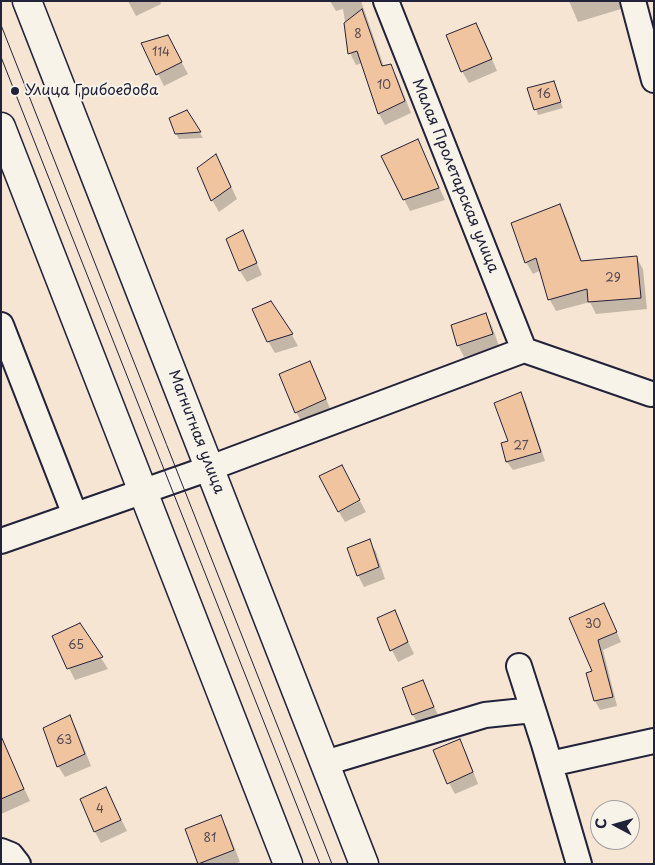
<!DOCTYPE html>
<meta charset="utf-8">
<style>
body{margin:0}
#map{position:relative;width:655px;height:865px;overflow:hidden;background:#f5e5d2;font-family:"Playpen Sans",sans-serif}
canvas{display:block}
.frame{position:absolute;inset:0;border:2px solid #22223b;pointer-events:none}
.north{position:absolute;left:590px;top:800px;width:50px;height:50px;box-sizing:border-box;background:#f7f3e8;border:1px solid #a29fa3;border-radius:50%;rotate:276deg;font-size:14px;font-weight:700;line-height:20px;text-align:center;color:#22223b}
.north::after{content:'';display:block;margin:auto;width:18px;height:22px;background:#22223b;clip-path:polygon(50% 0,100% 100%,50% 72%,0 100%)}
</style>
<div id="map">
<canvas width="655" height="865"></canvas>
<div class="frame"></div>
<div class="north">С</div>
</div>
<script>
const g = document.querySelector('canvas').getContext('2d');
g.lineJoin = 'round';
function paint(path, color) { g.fillStyle = color; g.fill(path, 'evenodd'); }
const poly = rows => new Path2D(rows.map(r => 'M' + r).join(''));
function strokePath(path, color, width, dash) { g.strokeStyle = color; g.lineWidth = width; g.lineCap = dash ? 'butt' : 'round'; g.setLineDash(dash || []); g.stroke(path); }
function drawText(font, color, halo, rows, align = 'center') {
  g.font = font + ' "Playpen Sans",sans-serif'; g.lineWidth = 4; g.setLineDash([]); g.textBaseline = 'middle'; g.strokeStyle = halo; g.fillStyle = color; for (const [text, x, y, turn = 0] of rows) {
    g.save(); g.translate(x, y); g.rotate((+turn || 0) * Math.PI / 180); g.textAlign = isNaN(turn) ? turn : align; if (halo) g.strokeText(text, 0, 0); g.fillText(text, 0, 0); g.restore();
  }
}
paint(poly([
 [128,1,160,1,161,4,136,16],
 [330,1,361,1,384,67,390,65,397,77,411,113,385,125,379,114,362,63,356,65,350,53,343,9,336,11],
 [569,1,619,1,621,9,578,22],
 [476,24,482,36,497,71,469,83,462,71],
 [143,44,174,48,188,74,164,86],
 [553,82,563,108,538,115,529,89],
 [186,111,203,138,179,139,176,134],
 [418,141,445,200,410,211,404,199],
 [222,167,237,199,219,212,212,200,199,168],
 [559,206,566,217,582,262,636,257,643,269,647,309,596,314,590,302,556,311,550,300,541,270,533,274,526,262],
 [243,232,262,275,247,282,240,271,227,239],
 [271,302,292,335,298,346,275,353,268,341],
 [486,314,492,326,499,346,464,357,458,345],
 [309,363,316,374,331,411,303,424,296,412,281,375],
 [521,394,526,403,545,461,513,470,507,462,510,441],
 [360,501,366,512,345,522,339,512],
 [369,540,376,552,385,579,364,587,358,575],
 [394,612,414,654,398,662,392,650,379,619],
 [609,614,621,642,603,650,617,706,600,710,595,701,593,672,570,619],
 [80,625,108,669,75,680,69,668],
 [422,682,440,719,419,726,413,715],
 [70,717,76,728,91,766,65,777,58,766],
 [459,741,466,752,478,784,455,794,449,783],
 [9,756,30,801,1,814,1,759],
 [82,800,112,801,127,831,101,843,95,832],
 [220,817,227,828,240,862,234,864,200,864,187,830]
]), '#0003');
const building = poly([
 [362,9,382,66,391,64,405,101,378,114,357,51,348,54,344,23,362,9],
 [476,23,492,59,461,72,446,35,476,23],
 [168,35,182,62,156,75,141,43,168,35],
 [554,81,561,102,534,110,527,88,554,81],
 [187,110,201,132,175,134,169,118,187,110],
 [418,139,439,188,403,200,381,156,418,139],
 [216,154,231,187,211,201,197,168,216,154],
 [560,204,581,261,637,256,641,298,588,302,587,289,548,300,536,258,525,263,511,223,560,204],
 [243,230,257,263,239,271,226,239,243,230],
 [271,301,293,334,267,342,252,309,271,301],
 [486,313,493,334,457,346,451,325,486,313],
 [310,361,326,399,295,413,279,374,310,361],
 [521,392,541,452,506,462,501,443,508,441,494,403,521,392],
 [342,465,360,500,338,512,319,476,342,465],
 [370,539,379,567,357,576,347,548,370,539],
 [604,603,617,632,598,640,613,697,594,701,586,673,592,671,569,618,604,603],
 [395,610,408,642,390,651,377,618,395,610],
 [80,623,103,657,67,669,52,636,80,623],
 [423,680,434,707,412,715,402,688,423,680],
 [70,715,85,754,57,767,43,728,70,715],
 [1,736,24,789,1,799,1,736],
 [460,739,473,772,447,784,433,750,460,739],
 [106,787,121,820,94,832,80,799,106,787],
 [221,815,234,850,198,864,185,829,221,815]
]);
paint(building, '#efc49f');
strokePath(building, '#22223b', 1);
const minor = poly([
 [386,1,524,350],
 [633,1,654,80],
 [1,325,75,515],
 [1,541,210,468,524,350,651,394],
 [519,666,544,744,579,864],
 [325,763,485,715,533,710],
 [550,764,654,741],
 [1,851,11,855,18,864]
]);
const primary = poly([
 [27,1,364,864],
 [1,127,288,864]
]);
strokePath(minor, '#22223b', 28);
strokePath(primary, '#22223b', 31);
strokePath(minor, '#f7f3e8', 24);
strokePath(primary, '#f7f3e8', 28);
strokePath(poly([
 [1,25,332,864],
 [1,57,320,864]
]), '#22223b', 1);
for (const [x, y, r, color] of [
 [15,91,5,"#22223b"]
]) { const dot = new Path2D(); dot.arc(x, y, r, 0, 2 * Math.PI); g.fillStyle = color; g.fill(dot); strokePath(dot, '#f7f3e8', 2); }
drawText('12px', '#554a54', null, [
 ["8",358,35],
 ["114",161,53],
 ["10",384,86],
 ["16",544,95],
 ["29",613,279],
 ["27",521,447],
 ["30",593,625],
 ["65",76,646],
 ["63",64,741],
 ["4",100,810],
 ["81",210,839]
]);
drawText('15px', '#22223b', '#f7f3e8', [
 ["Улица Грибоедова",25,91]
], 'left');
drawText('15px', '#22223b', '#f7f3e8', [
 ["Малая Пролетарская улица",455,176,68],
 ["Магнитная улица",196,432,69]
]);
</script>
